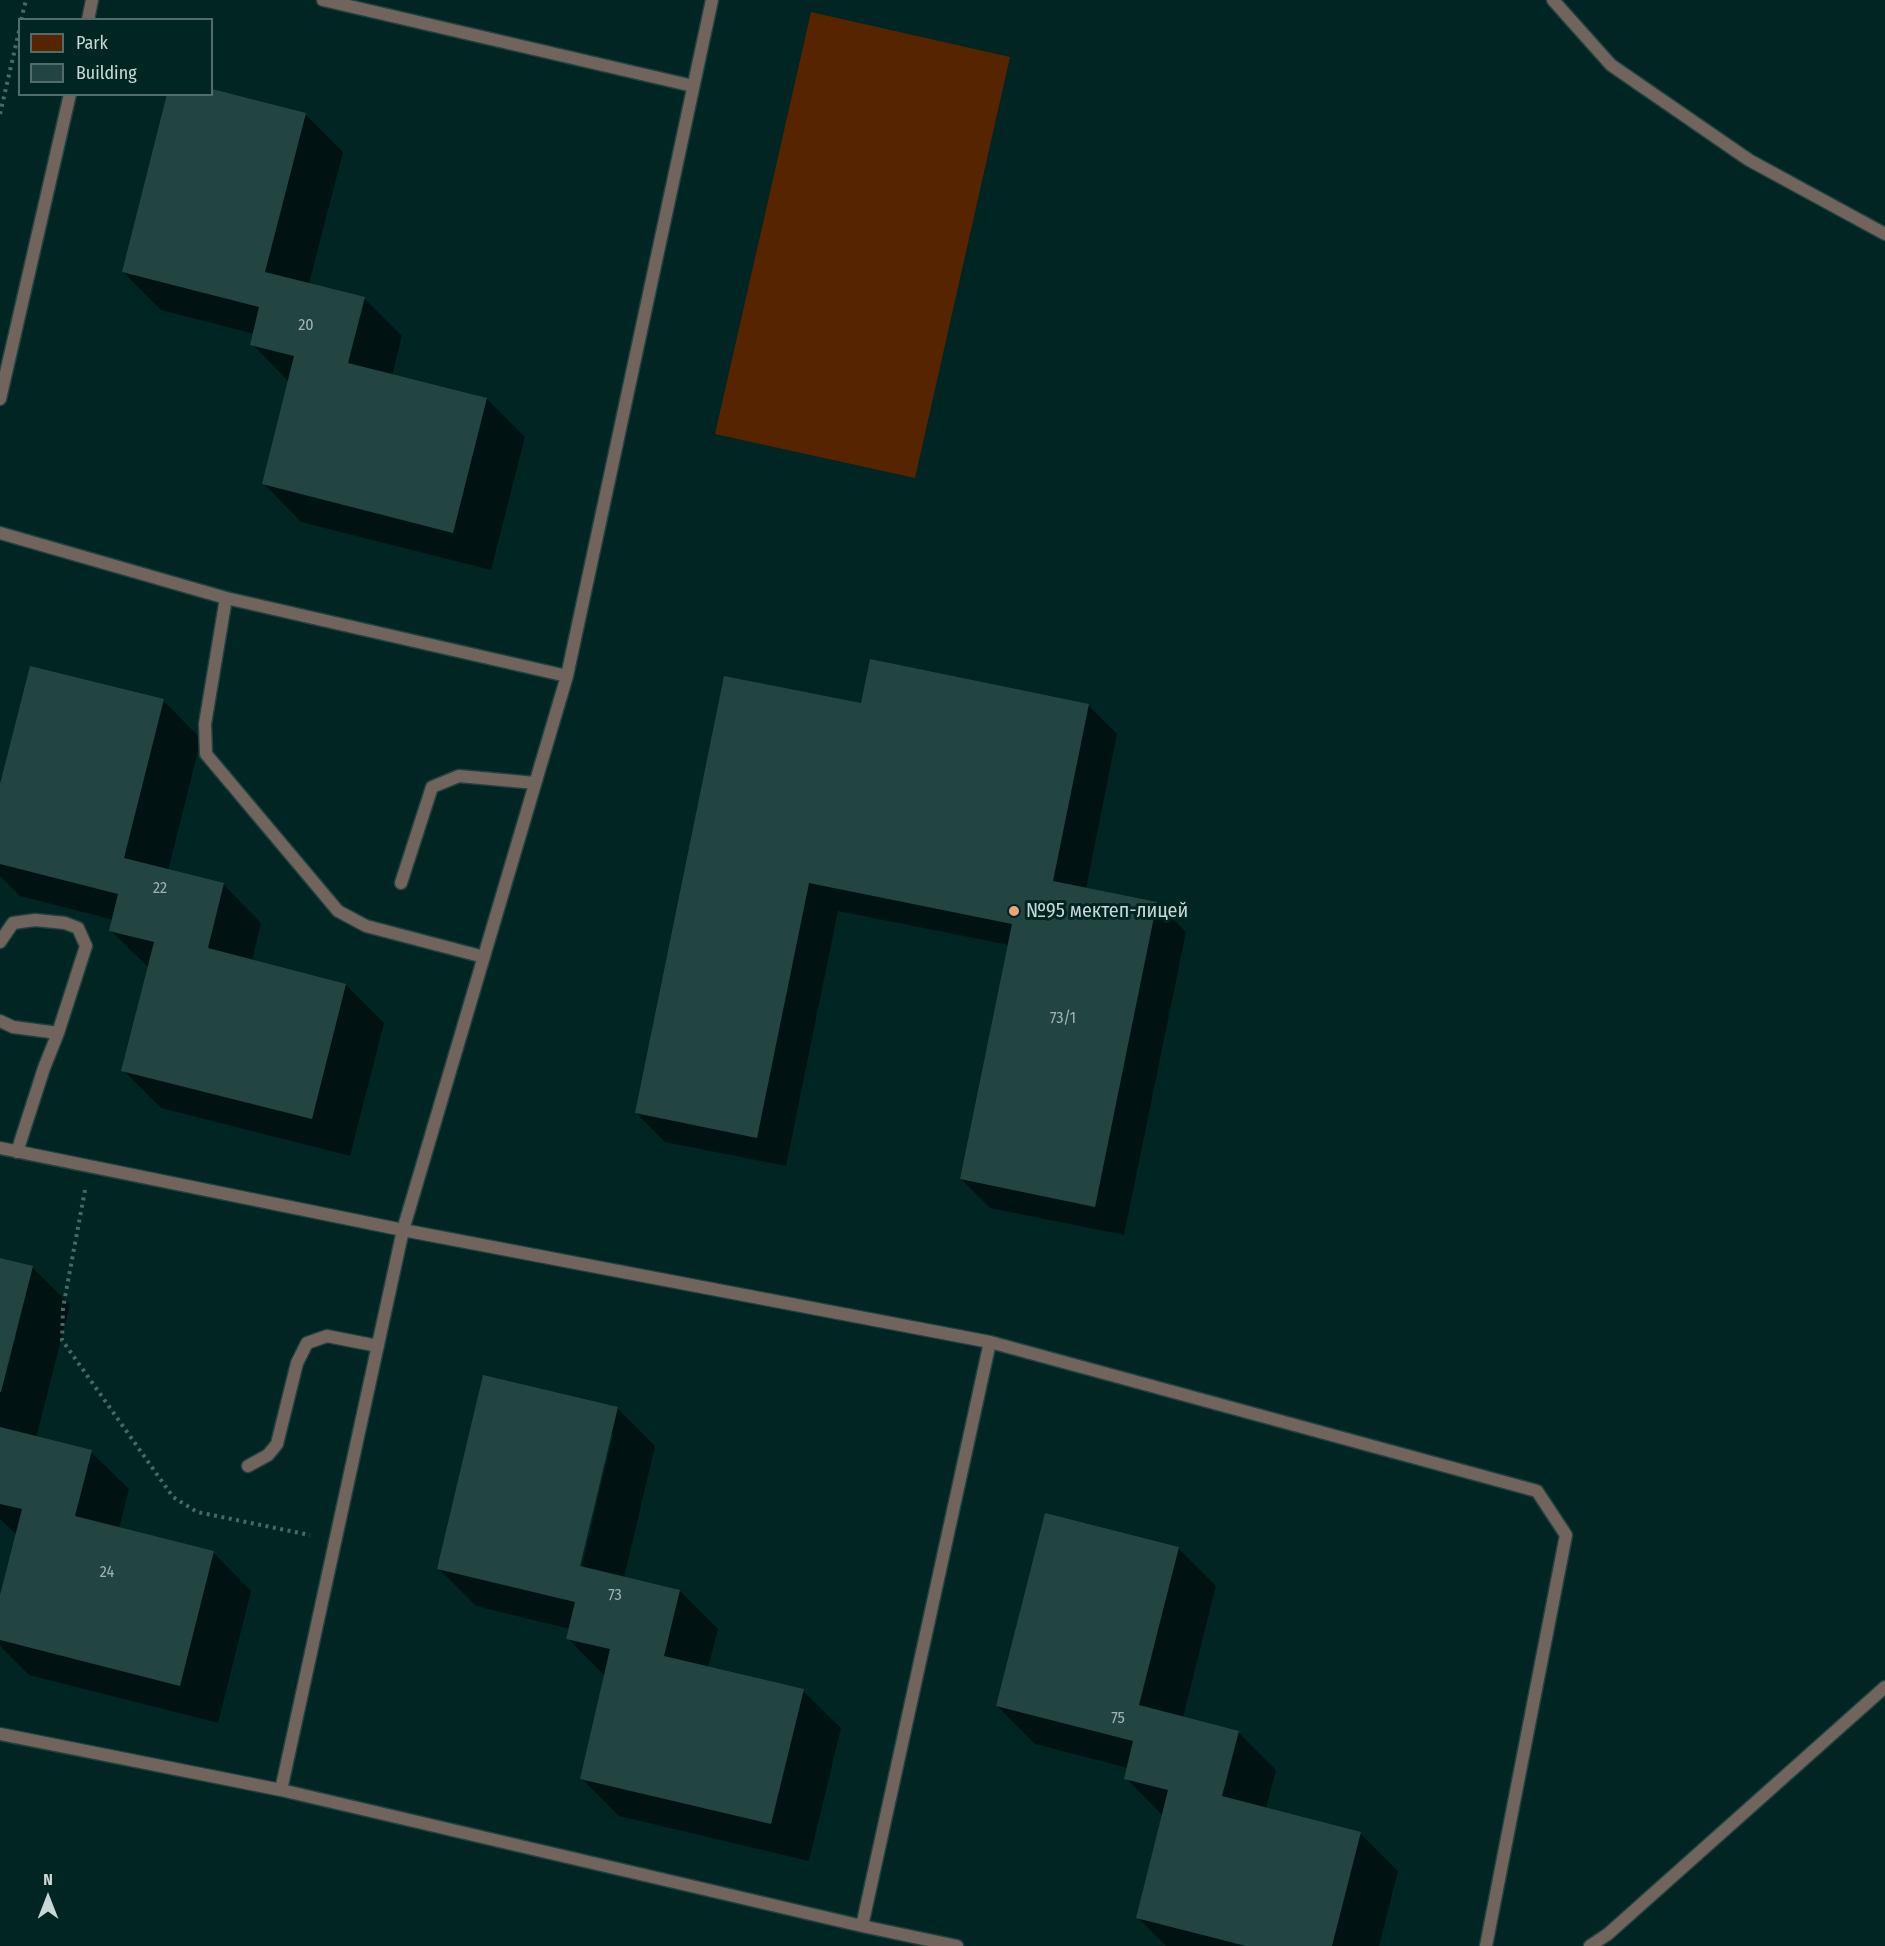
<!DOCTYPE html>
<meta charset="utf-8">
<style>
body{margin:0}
#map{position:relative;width:1885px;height:1946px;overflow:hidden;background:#012522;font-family:"Fira Sans Condensed",sans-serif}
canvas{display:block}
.legend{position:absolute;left:18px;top:18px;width:195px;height:78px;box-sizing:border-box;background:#012522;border:2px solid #506d6a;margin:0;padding:8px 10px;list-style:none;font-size:18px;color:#c7d9d7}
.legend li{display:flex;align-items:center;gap:12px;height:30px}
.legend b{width:30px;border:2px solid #506d6a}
.north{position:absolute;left:18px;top:1868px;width:60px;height:60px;-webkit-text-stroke:4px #012522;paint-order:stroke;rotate:0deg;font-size:16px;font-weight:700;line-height:24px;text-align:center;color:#c7d9d7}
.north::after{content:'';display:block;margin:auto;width:21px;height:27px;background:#c7d9d7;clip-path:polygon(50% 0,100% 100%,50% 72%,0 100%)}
</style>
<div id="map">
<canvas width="1885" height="1946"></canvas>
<ul class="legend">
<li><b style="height:16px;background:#572400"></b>Park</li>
<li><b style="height:16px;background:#234542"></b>Building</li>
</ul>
<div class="north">N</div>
</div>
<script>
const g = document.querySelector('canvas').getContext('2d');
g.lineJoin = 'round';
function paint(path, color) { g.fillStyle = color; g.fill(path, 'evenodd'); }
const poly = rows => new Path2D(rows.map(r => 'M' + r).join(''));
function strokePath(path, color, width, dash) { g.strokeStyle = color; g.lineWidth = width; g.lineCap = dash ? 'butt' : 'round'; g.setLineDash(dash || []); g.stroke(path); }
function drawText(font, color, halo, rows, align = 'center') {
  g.font = font + ' "Fira Sans Condensed",sans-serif'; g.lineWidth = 6; g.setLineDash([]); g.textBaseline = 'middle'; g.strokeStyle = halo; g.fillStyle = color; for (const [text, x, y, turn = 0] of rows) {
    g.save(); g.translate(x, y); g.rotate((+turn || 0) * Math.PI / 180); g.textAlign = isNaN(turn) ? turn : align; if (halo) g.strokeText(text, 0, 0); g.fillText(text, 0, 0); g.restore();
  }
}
paint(poly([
 [811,12,1010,57,915,478,715,434]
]), '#572400');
paint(poly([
 [212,91,305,114,343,152,309,284,364,298,402,336,392,376,487,399,525,437,491,570,301,522,264,484,289,382,252,344,254,334,161,310,123,272,212,94],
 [164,701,201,739,168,871,224,885,261,923,252,961,346,985,384,1023,350,1156,161,1108,123,1070,149,968,111,931,114,920,20,896,0,876,0,790],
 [862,705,1088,705,1117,734,1086,889,1157,903,1186,932,1124,1235,990,1208,961,1179,1009,945,838,911,786,1166,665,1142,636,1113],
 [0,1259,32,1267,70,1305,36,1438,91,1452,129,1489,119,1529,214,1553,251,1591,218,1723,29,1675,0,1646,0,1601,17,1535,0,1519],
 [617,1408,655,1446,624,1578,680,1591,718,1629,708,1668,803,1691,841,1728,809,1861,619,1816,581,1778,605,1676,567,1638,570,1629,476,1606,438,1568],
 [610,1434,613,1434,580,1574,577,1573],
 [1178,1548,1216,1586,1183,1718,1238,1732,1276,1770,1266,1809,1360,1833,1398,1871,1379,1946,1166,1946,1137,1917,1163,1816,1126,1778,1128,1768,1035,1744,997,1706]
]), '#0007');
paint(poly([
 [212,89,306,113,265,272,365,297,348,363,487,398,453,533,262,484,294,356,250,345,259,307,122,272,167,94,212,94],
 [870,659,1089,704,1053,881,1157,902,1095,1207,960,1179,1012,924,809,883,757,1138,635,1113,724,676,861,703],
 [30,666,164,699,124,858,224,883,208,948,346,984,312,1119,121,1071,154,942,109,931,118,894,0,864,0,784],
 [0,1258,33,1266,1,1392,0,1392],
 [483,1375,618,1407,580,1566,680,1590,664,1656,804,1689,771,1824,580,1779,610,1649,566,1639,575,1602,437,1569],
 [0,1427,92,1450,75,1516,214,1551,180,1686,0,1640,0,1595,22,1509,0,1504],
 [1045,1513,1179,1547,1139,1705,1239,1731,1222,1796,1361,1832,1332,1946,1246,1946,1136,1918,1168,1790,1124,1779,1133,1741,996,1706]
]), '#234542');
const lane = poly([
 [323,0,693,86],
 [1553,0,1611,65,1749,160,1885,234],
 [88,20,92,0],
 [0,399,70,94],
 [0,533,226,598,567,676],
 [226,598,205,724,206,754,338,911,366,926,484,957],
 [401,883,432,787,459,776,535,783],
 [0,942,13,923,35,920,65,923,78,928,86,946,58,1033,44,1068,17,1152],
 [0,1021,13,1027,58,1033],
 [0,1148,403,1230,990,1342,862,1926,281,1790],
 [990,1342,1537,1491,1566,1535,1486,1946],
 [248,1466,268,1455,277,1444,297,1363,307,1343,327,1336,378,1346],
 [0,1734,281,1790,403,1230,567,676,712,0],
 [862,1926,957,1946],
 [1590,1946,1608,1934,1885,1687]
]);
strokePath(lane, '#21423f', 15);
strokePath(poly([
 [21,20,26,0],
 [0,114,20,27],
 [85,1190,63,1308,62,1340,173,1497,197,1512,310,1535]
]), '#4a6765', 4, [3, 4.5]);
strokePath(lane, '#70645d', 12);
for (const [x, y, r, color] of [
 [1014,911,6,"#efa378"]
]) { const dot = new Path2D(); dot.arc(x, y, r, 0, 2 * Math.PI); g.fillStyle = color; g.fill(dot); strokePath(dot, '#012522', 2); }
drawText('16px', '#9eb4b2', null, [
 ["20",306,326],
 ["22",160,889],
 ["73/1",1063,1019],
 ["24",107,1573],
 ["73",615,1596],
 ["75",1118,1719]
]);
drawText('20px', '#c7d9d7', '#012522', [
 ["№95 мектеп-лицей",1026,911]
], 'left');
</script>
